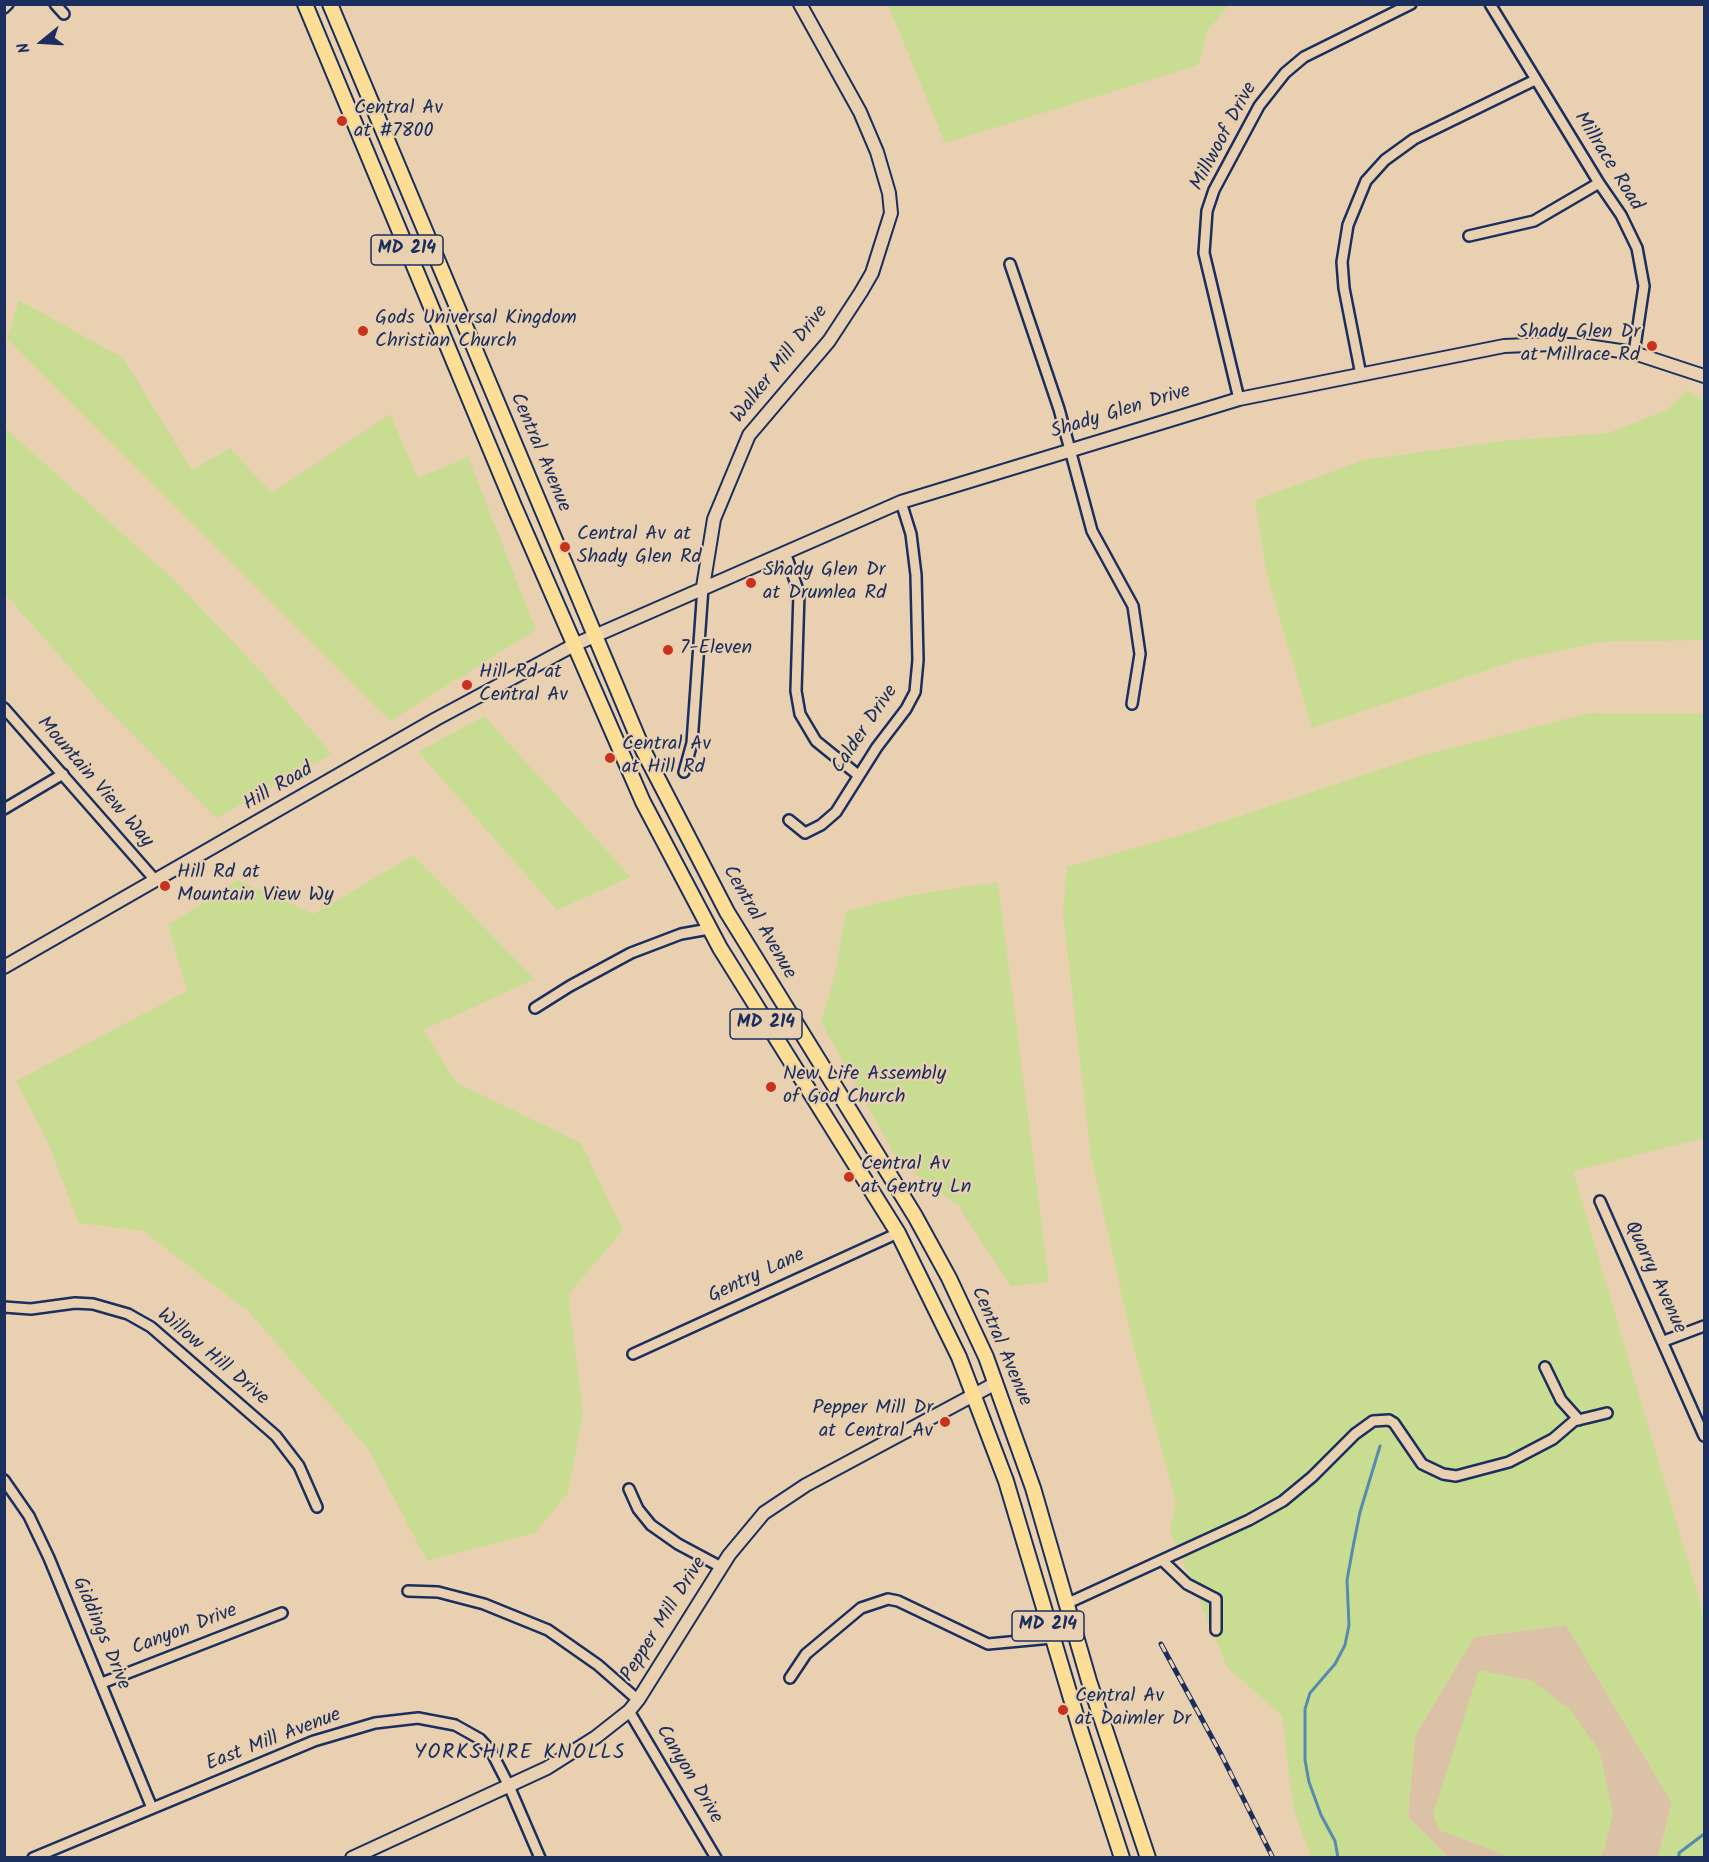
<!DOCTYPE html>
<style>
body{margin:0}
#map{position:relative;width:1709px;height:1862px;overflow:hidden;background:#e9d0b1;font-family:Kalam,sans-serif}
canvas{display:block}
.frame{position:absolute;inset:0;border:6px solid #1b2f5e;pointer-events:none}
.north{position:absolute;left:12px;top:12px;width:60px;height:60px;-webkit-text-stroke:4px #e9d0b1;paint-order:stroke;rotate:252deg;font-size:16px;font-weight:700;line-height:24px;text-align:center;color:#1b2f5e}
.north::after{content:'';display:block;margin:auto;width:21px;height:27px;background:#1b2f5e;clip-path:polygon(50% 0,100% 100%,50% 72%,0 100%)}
</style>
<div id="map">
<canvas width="1709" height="1862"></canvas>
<div class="frame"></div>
<div class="north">N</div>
</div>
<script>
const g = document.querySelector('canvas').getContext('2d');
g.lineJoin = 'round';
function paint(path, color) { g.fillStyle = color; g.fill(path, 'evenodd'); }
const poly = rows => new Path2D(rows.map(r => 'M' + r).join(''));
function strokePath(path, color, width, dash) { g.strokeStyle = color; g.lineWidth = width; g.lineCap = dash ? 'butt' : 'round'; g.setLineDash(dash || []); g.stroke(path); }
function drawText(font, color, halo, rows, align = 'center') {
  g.font = font + ' Kalam,sans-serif'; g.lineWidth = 4.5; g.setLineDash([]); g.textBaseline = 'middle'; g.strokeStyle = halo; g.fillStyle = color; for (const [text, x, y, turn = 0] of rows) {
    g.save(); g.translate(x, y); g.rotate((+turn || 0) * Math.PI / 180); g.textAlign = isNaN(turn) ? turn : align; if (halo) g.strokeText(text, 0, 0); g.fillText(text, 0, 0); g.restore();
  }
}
paint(poly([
 [1566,1625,1672,1803,1658,1857,1448,1857,1408,1817,1415,1736,1474,1637]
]), '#dbc1a6');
paint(poly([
 [888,5,1229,5,1207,31,1199,65,945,143],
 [19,300,123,358,192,470,230,448,272,493,390,414,418,478,468,457,536,630,390,721,7,339],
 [1687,390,1704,400,1704,640,1601,642,1521,659,1312,728,1266,571,1255,500,1364,460,1502,441,1608,433,1667,410],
 [5,428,171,577,259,669,332,754,217,818,96,697,5,594],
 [1589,713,1704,714,1704,1138,1573,1171,1704,1616,1704,1857,1658,1857,1672,1803,1566,1625,1474,1637,1415,1736,1408,1817,1448,1857,1311,1857,1293,1807,1282,1716,1227,1667,1170,1531,1176,1502,1133,1345,1091,1157,1063,912,1067,867,1188,833,1424,755],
 [484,716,631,877,557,910,418,752],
 [413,855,535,979,423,1030,457,1083,581,1143,623,1230,568,1295,583,1412,568,1493,535,1533,427,1561,369,1450,249,1312,143,1231,79,1223,47,1140,16,1081,187,991,168,925,238,880,314,914],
 [998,882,1049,1282,1011,1286,958,1205,898,1161,821,1022,835,975,846,911,912,895],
 [1479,1670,1533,1681,1571,1710,1600,1752,1613,1814,1604,1851,1599,1857,1510,1857,1439,1830,1433,1814]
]), '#c8dd92');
strokePath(poly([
 [1338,1858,1335,1841,1321,1815,1309,1782,1305,1760,1305,1709,1310,1693,1335,1664,1345,1645,1349,1625,1347,1580,1353,1547,1360,1512,1380,1446],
 [1679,1858,1679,1853,1704,1834]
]), '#578bac', 3);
const street = poly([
 [55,4,64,14],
 [1490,4,1599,183,1621,215,1637,248,1644,286,1634,353],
 [4,8,8,4],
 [1469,236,1534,221,1599,183],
 [1010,264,1059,409,1092,531,1133,606,1140,654,1132,704],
 [1361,375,1344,288,1342,262,1348,225,1366,181,1385,160,1414,139,1535,80],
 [1239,399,1204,253,1207,211,1214,190,1259,106,1285,73,1304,57,1411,4],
 [785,552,799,593,796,691,800,714,816,741,858,775],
 [4,708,156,881],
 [684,772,692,743,703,587],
 [4,809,63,774],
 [789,820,805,833,821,825,836,812,877,747,906,709,915,692,918,660,916,575,911,534,901,502],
 [535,1008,570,986,631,953,681,934,709,929],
 [1600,1201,1704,1436],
 [4,1307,31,1309,75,1303,93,1304,128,1314,151,1327,276,1436,299,1466,317,1507],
 [1664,1341,1704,1326],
 [633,1354,898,1233],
 [1545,1367,1561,1400,1579,1420],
 [4,1480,29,1516,49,1558,152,1808],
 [629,1489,638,1509,651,1525,678,1544,721,1567],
 [1163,1561,1187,1584,1216,1599,1216,1630],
 [408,1591,438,1592,484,1604,548,1630,598,1665,638,1700],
 [1066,1604,1249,1520,1283,1501,1312,1477,1355,1434,1373,1421,1389,1420,1394,1423,1422,1464,1443,1474,1456,1476,1509,1462,1553,1439,1574,1421,1607,1413],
 [790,1678,806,1654,861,1608,888,1599,898,1601,988,1644,1052,1638],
 [102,1683,282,1613],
 [629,1711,716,1858],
 [33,1858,314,1741,375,1723,418,1718,455,1725,480,1739,491,1751,509,1786,540,1858]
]);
const secondary = poly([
 [703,587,714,519,749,435,829,341,861,292,872,273,891,213,889,193,877,152,860,112,800,4],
 [4,967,436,719,574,645,901,502,1239,399,1504,346,1551,344,1587,346,1634,353,1704,376],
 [352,1858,547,1768,596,1737,629,1711,638,1700,729,1555,764,1513,806,1485,996,1383]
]);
const primary = poly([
 [305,4,514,506,643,802,720,948,898,1233,959,1357,1006,1481,1081,1732,1122,1858],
 [330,4,643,750,727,912,915,1216,949,1278,986,1357,1033,1488,1089,1681,1148,1858]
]);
strokePath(street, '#1b2f5e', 14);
strokePath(secondary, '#1b2f5e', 16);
strokePath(primary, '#1b2f5e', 18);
strokePath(street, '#e9d0b1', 9);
strokePath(secondary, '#e9d0b1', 12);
strokePath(primary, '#fcde96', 14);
const rail = poly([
 [1161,1644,1222,1756,1273,1858]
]);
strokePath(rail, '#1b2f5e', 5);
strokePath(rail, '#e9d0b1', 3, [9]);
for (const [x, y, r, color] of [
 [342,121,6,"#c8321e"],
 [363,331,6,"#c8321e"],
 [1652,346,6,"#c8321e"],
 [565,547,6,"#c8321e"],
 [751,583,6,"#c8321e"],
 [668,650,6,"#c8321e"],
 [467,685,6,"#c8321e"],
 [610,758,6,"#c8321e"],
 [165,886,6,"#c8321e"],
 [771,1087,6,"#c8321e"],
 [849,1177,6,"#c8321e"],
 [945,1422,6,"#c8321e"],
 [1063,1710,6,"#c8321e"]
]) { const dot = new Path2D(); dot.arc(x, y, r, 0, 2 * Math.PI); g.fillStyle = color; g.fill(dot); strokePath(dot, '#e9d0b1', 2); }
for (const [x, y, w] of [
 [407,250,72],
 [766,1024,72],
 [1048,1626,72]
]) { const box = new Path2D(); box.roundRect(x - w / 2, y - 15, w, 30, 4.5); g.fillStyle = '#e9d0b1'; g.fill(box); strokePath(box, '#1b2f5e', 1.5); }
drawText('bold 18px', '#1b2f5e', null, [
 ["MD 214",407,250],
 ["MD 214",766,1024],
 ["MD 214",1048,1626]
]);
drawText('20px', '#1b2f5e', '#e9d0b1', [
 ["Central Av",354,110],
 ["at #7800",354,133],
 ["Gods Universal Kingdom",375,320],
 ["Christian Church",375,343],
 ["Shady Glen Dr",1640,334,"right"],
 ["at Millrace Rd",1640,357,"right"],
 ["Central Av at",577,536],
 ["Shady Glen Rd",577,559],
 ["Shady Glen Dr",763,572],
 ["at Drumlea Rd",763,595],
 ["7-Eleven",680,650],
 ["Hill Rd at",479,674],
 ["Central Av",479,697],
 ["Central Av",622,746],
 ["at Hill Rd",622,769],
 ["Hill Rd at",177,874],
 ["Mountain View Wy",177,897],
 ["New Life Assembly",783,1076],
 ["of God Church",783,1099],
 ["Central Av",861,1166],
 ["at Gentry Ln",861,1189],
 ["Pepper Mill Dr",933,1410,"right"],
 ["at Central Av",933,1433,"right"],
 ["Central Av",1075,1698],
 ["at Daimler Dr",1075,1721]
], 'left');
drawText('20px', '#1b2f5e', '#e9d0b1', [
 ["Millwoof Drive",1225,137,-62],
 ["Millrace Road",1607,162,58],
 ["Walker Mill Drive",781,365,-52],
 ["Shady Glen Drive",1121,413,-17],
 ["Central Avenue",539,453,67],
 ["Calder Drive",866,730,-56],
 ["Mountain View Way",94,783,49],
 ["Hill Road",279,788,-30],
 ["Central Avenue",758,923,60],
 ["Gentry Lane",757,1277,-25],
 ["Quarry Avenue",1654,1278,65],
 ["Central Avenue",1000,1347,67],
 ["Willow Hill Drive",212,1358,40],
 ["Pepper Mill Drive",665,1620,-58],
 ["Canyon Drive",185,1631,-21],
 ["Giddings Drive",100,1634,67],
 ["East Mill Avenue",274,1741,-21],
 ["Canyon Drive",688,1775,59]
]);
g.letterSpacing = '1.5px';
drawText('21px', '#1b2f5e', '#e9d0b1', [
 ["YORKSHIRE KNOLLS",520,1754]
]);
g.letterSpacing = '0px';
</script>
